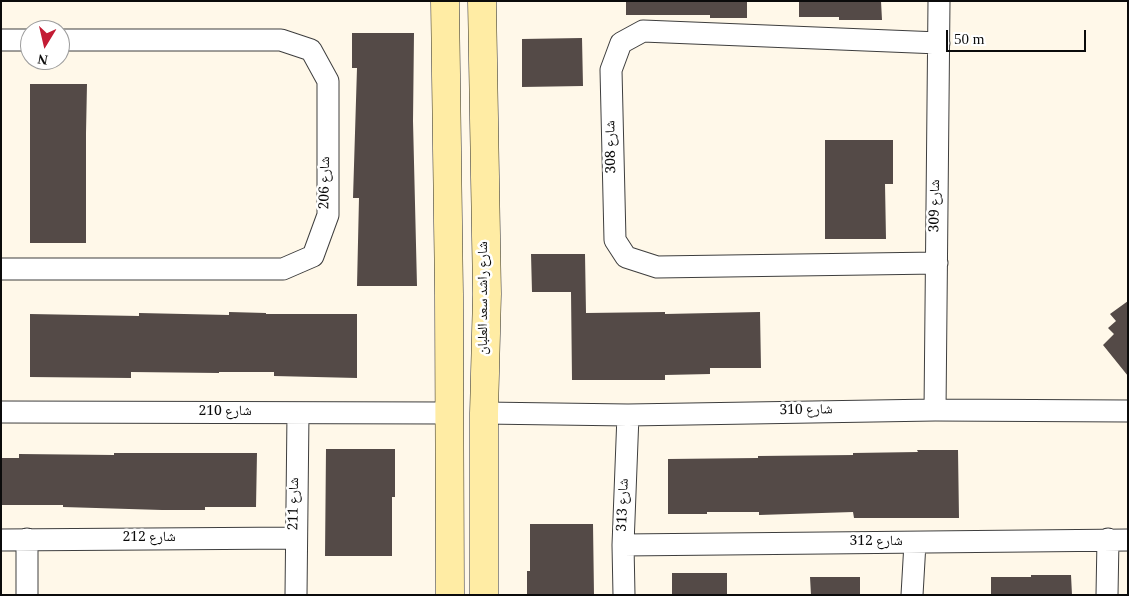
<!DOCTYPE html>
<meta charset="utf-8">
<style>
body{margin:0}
#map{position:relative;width:1129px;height:596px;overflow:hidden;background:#fff8e9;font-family:Georgia,serif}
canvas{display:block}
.frame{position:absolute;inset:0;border:2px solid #0b0b0b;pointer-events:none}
.north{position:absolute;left:20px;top:20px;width:50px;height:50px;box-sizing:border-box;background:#fff;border:1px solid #9d9d9d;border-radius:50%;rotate:189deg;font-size:14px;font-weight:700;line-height:20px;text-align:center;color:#0b0b0b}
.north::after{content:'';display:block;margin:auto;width:18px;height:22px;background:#c31b34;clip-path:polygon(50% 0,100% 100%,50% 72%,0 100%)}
.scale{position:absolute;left:946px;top:30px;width:140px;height:22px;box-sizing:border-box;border:2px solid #0b0b0b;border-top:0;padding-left:6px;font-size:15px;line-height:18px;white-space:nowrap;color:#0b0b0b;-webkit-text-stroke:4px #fff;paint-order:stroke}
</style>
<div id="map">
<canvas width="1129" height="596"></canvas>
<div class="frame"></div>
<div class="north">N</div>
<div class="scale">50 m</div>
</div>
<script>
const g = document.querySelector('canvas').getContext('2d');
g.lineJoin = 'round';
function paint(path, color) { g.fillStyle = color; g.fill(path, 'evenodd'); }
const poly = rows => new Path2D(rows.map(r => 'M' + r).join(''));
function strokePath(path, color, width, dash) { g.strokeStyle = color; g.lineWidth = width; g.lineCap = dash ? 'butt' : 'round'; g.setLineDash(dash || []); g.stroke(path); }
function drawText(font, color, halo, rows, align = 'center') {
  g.font = font + ' Georgia,"Noto Naskh Arabic",serif'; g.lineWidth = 5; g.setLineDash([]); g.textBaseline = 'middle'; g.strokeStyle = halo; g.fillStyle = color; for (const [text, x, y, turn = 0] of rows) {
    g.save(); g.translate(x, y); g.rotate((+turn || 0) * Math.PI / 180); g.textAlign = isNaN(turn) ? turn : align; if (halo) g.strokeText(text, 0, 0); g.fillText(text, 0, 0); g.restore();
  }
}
paint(poly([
 [626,1,747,1,747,18,710,18,710,15,626,15],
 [799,1,881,1,882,20,839,20,839,17,799,17],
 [352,33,414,33,413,121,417,286,357,286,359,198,353,198,357,68,352,68],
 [582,38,583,86,522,87,522,39],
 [30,84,87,84,86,133,86,243,30,243],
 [825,140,893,140,893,184,885,184,886,239,825,239],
 [531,254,585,254,586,313,665,312,665,314,760,312,761,368,710,368,710,374,665,375,665,380,572,380,571,292,532,292],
 [1128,301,1128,376,1103,345,1114,334,1108,328,1116,321,1110,314],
 [229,312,266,313,266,314,357,314,357,378,274,376,274,372,219,372,219,373,131,372,131,378,30,377,30,314,139,316,139,313,229,315],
 [326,449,395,449,395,497,392,497,392,556,325,556],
 [917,450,958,450,959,518,854,518,853,512,759,515,759,512,707,512,707,514,668,514,668,459,758,458,758,456,853,455,853,453,918,452],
 [114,453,257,453,256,507,205,507,205,510,162,510,63,507,63,505,1,505,1,458,19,458,19,454,114,455],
 [530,524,593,524,594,595,527,595,527,571,530,571],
 [672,573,727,573,727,595,672,595],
 [1031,575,1071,575,1072,595,991,595,991,577,1031,577],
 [810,577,860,577,860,595,811,595]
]), '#544a47');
const street = poly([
 [1,40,30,40],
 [937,263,657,267,626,257,615,240,611,70,621,43,643,31,939,43],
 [1,269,283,269,313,256,328,215,328,81,311,50,281,40,60,40],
 [935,410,939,1],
 [1,412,448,413],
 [484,413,628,415,935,410,1128,411],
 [1,540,296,538],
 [623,545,1128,540],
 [27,595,27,539],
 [296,595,298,413],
 [624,595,623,545,628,415],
 [912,595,915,543],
 [1107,595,1108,539]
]);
const secondary = poly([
 [445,1,449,295,450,595],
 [482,1,487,294,484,413,484,595]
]);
strokePath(street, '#3e3e3e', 23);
strokePath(secondary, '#2d2d2d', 29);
strokePath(street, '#fff', 21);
strokePath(secondary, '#ffeca4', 28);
drawText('14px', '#0b0b0b', '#fff', [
 ["شارع 308",613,147,-91],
 ["شارع 206",327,183,-89],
 ["شارع 309",937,206,-89],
 ["شارع راشد سعد العلبان",485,298,-90],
 ["شارع 310",806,412,-1],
 ["شارع 210",225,413],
 ["شارع 211",296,504,-89],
 ["شارع 313",625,505,-88],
 ["شارع 212",149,539],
 ["شارع 312",876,543]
]);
</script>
